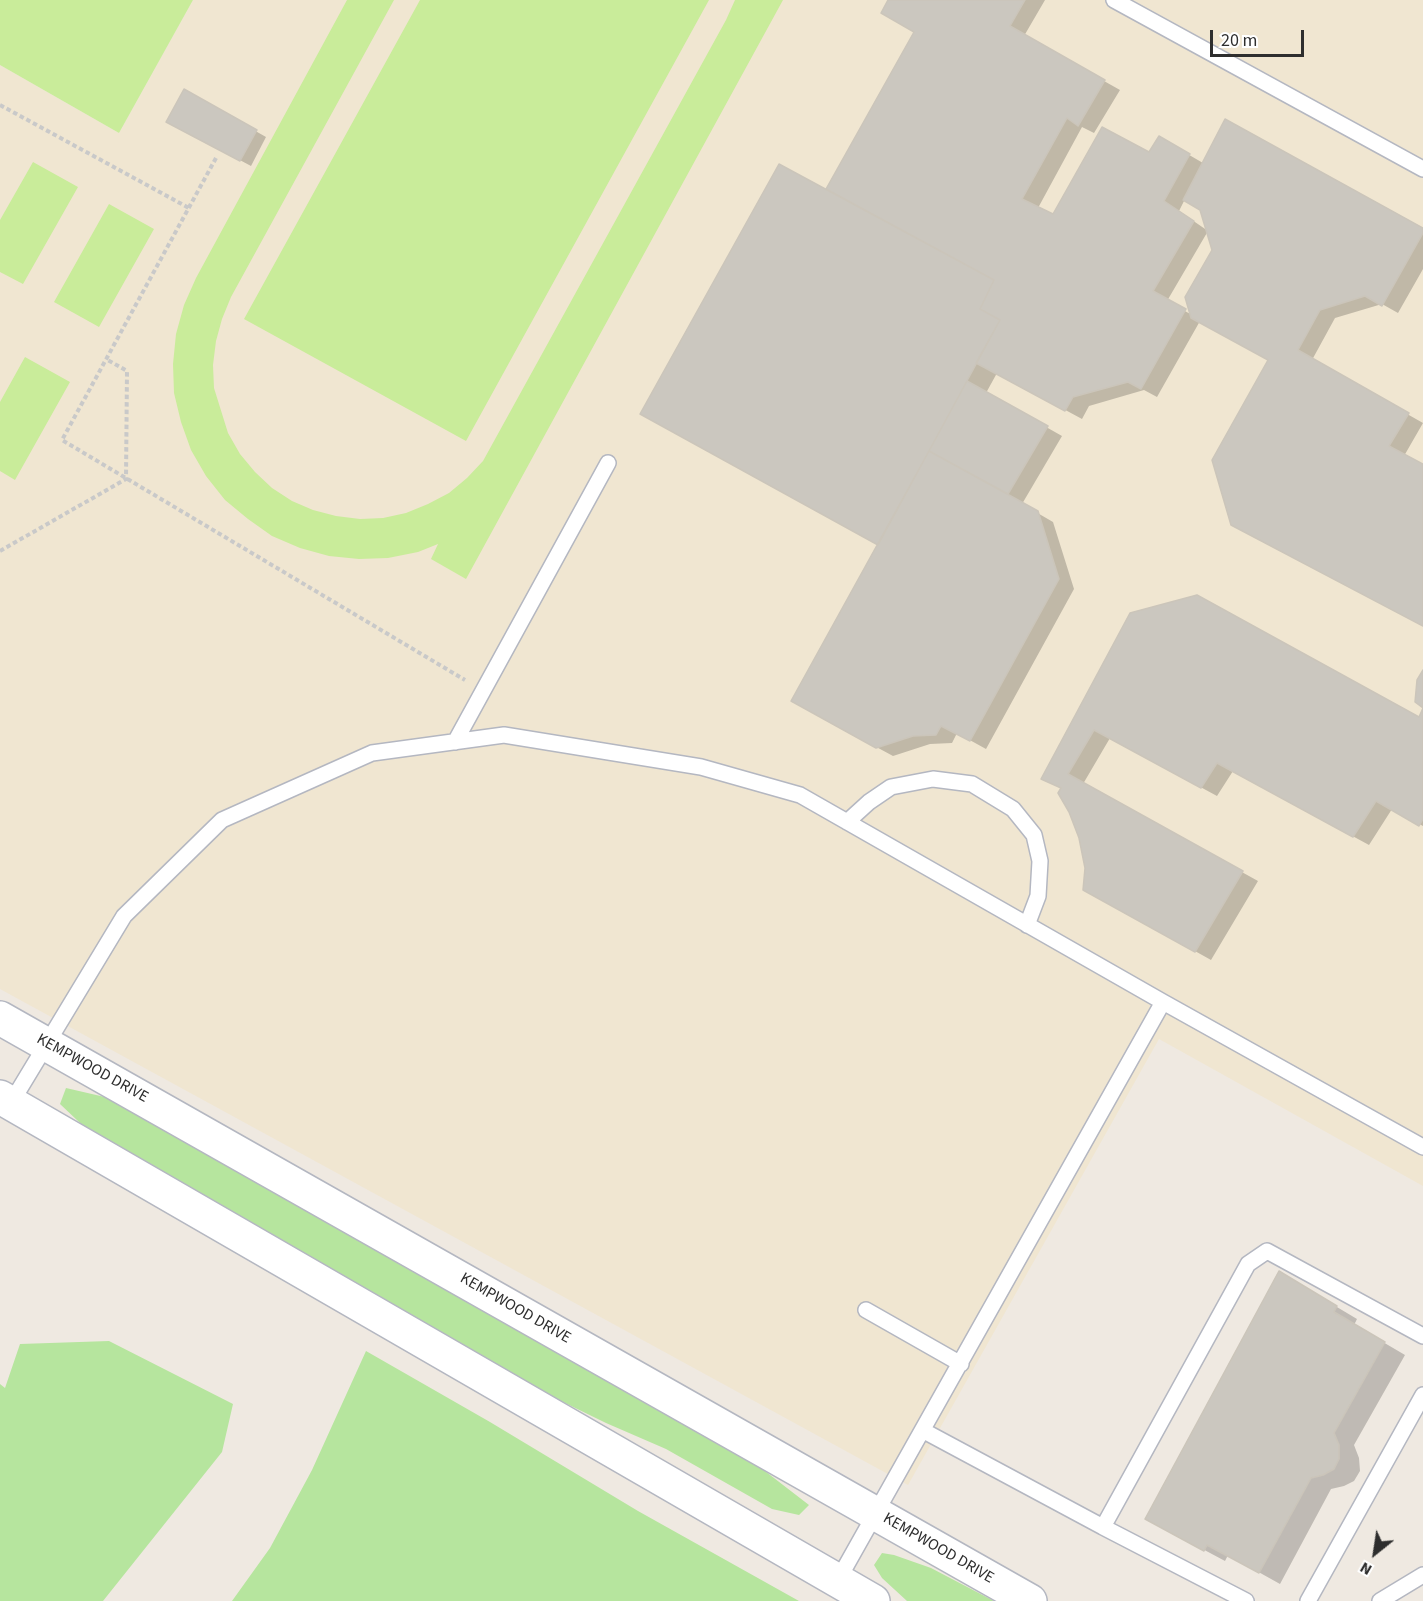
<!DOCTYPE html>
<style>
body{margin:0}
#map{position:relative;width:1423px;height:1601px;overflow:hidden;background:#efe9e1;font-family:"Source Sans 3",sans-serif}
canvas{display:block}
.north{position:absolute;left:1345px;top:1523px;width:60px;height:60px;-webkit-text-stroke:4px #fff;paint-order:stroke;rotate:210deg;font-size:16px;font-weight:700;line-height:24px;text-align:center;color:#2e2e2e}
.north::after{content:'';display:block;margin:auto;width:21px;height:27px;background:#2e2e2e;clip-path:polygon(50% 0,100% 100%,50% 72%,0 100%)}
.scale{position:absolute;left:1210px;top:30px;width:94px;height:27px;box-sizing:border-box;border:3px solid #2e2e2e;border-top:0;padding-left:8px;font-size:18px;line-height:21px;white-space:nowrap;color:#2e2e2e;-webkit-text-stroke:4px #fff;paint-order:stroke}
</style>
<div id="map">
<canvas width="1423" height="1601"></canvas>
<div class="north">N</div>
<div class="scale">20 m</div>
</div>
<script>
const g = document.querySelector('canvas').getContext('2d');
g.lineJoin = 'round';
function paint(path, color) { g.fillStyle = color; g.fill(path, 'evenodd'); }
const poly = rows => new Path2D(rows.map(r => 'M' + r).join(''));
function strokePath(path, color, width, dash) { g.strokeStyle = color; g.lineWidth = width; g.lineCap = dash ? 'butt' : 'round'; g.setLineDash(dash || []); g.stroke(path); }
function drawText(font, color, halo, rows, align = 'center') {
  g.font = font + ' "Source Sans 3",sans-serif'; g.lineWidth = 6; g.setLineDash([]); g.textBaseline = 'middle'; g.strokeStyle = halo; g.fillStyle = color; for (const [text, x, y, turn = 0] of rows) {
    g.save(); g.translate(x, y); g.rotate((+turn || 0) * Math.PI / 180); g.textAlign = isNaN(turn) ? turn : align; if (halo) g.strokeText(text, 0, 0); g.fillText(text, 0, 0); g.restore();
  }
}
paint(poly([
 [193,0,1423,0,1423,1186,1159,1039,908,1485,0,989,0,65,119,133]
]), '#f0e6d1');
paint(poly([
 [66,1088,122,1101,761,1468,809,1505,799,1515,772,1509,666,1449,606,1423,524,1383,97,1139,60,1104],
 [109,1341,233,1404,222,1452,103,1601,0,1601,0,1384,5,1388,20,1344],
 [366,1351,490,1422,638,1511,799,1601,232,1601,270,1548,312,1470],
 [882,1553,894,1555,931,1568,994,1601,907,1601,882,1578,874,1565]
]), '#b6e59e');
paint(poly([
 [0,0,193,0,119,133,0,65],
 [347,0,394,0,231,297,222,319,216,341,213,365,214,388,228,433,240,454,255,472,272,488,292,501,313,510,336,516,360,519,383,518,406,513,428,504,449,493,467,478,483,461,726,20,735,0,783,0,466,579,431,559,438,544,418,552,388,558,359,559,329,556,300,548,272,536,248,519,225,500,206,476,191,450,181,422,174,393,173,364,176,334,184,305,196,278],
 [420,0,709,0,466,441,244,319],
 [33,162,78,187,23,284,0,272,0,220],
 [109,204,154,229,99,327,54,302],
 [25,357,70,382,15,480,0,471,0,402]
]), '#c9ec9a');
paint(poly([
 [889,0,1045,0,1024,36,1120,90,1094,133,1082,127,1038,208,1054,216,1150,154,1160,138,1203,163,1423,229,1423,269,1398,313,1382,304,1335,318,1312,360,1423,423,1404,456,1423,466,1423,626,1270,360,1200,321,1157,397,1144,390,1089,406,1082,419,997,373,986,393,1062,436,1022,504,1053,522,1074,589,986,749,957,733,952,743,930,744,893,756,808,710,879,544,839,198,916,31],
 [1185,199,1202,209,1208,231,1179,211],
 [1208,231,1214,251,1192,315,1167,301],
 [185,91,266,137,251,166,178,127],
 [1131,614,1419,719,1423,711,1423,826,1392,809,1369,845,1233,771,1217,796,1110,738,1083,784,1258,881,1211,960,1084,889,1087,868,1081,838,1062,789,1043,778],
 [1280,1273,1357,1319,1354,1325,1405,1355,1354,1445,1359,1458,1360,1471,1354,1481,1344,1486,1331,1489,1280,1584,1228,1555,1225,1561,1167,1530]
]), '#0003');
const building = poly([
 [888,0,1025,0,1010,26,1105,80,1078,126,1067,118,1022,199,1053,214,1102,127,1149,152,1159,136,1190,154,1164,201,1194,221,1153,291,1186,309,1141,389,1128,382,1073,397,1065,411,976,363,1000,320,980,309,994,280,826,189,914,32,881,13,888,0],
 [184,89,257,130,240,161,166,122,184,89],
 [1225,119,1423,228,1423,233,1382,306,1365,296,1320,310,1298,350,1409,413,1389,446,1423,464,1423,626,1231,525,1212,460,1268,360,1191,318,1185,297,1212,250,1200,210,1183,200,1225,119],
 [779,164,994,280,980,309,1000,320,878,545,640,414,779,164],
 [967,381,1048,426,1008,494,929,451,967,381],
 [929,451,1038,511,1059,579,970,741,941,726,936,735,913,736,876,748,791,701,929,451],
 [1197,595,1419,717,1423,708,1415,702,1417,680,1423,670,1423,819,1419,826,1376,801,1353,837,1217,763,1201,788,1094,730,1068,774,1243,871,1195,952,1083,890,1085,868,1079,838,1069,812,1058,793,1061,788,1041,779,1130,613,1197,595],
 [1279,1271,1337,1306,1334,1312,1385,1342,1334,1433,1339,1445,1339,1459,1334,1469,1323,1475,1311,1478,1259,1573,1207,1545,1204,1551,1145,1519,1279,1271]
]);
paint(building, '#cbc7bf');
strokePath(building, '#cbc5ba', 1.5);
const lane = poly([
 [1114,0,1423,169],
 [455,742,608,463],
 [847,822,869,802,891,787,933,779,972,784,1013,809,1034,835,1040,861,1038,896,1027,925],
 [11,1103,124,916,222,820,372,753,504,735,701,767,800,795,1163,1002,1423,1147],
 [866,1310,961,1364],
 [924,1431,1103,1527,1248,1264,1267,1251,1423,1336],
 [1103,1527,1246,1601],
 [838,1580,1163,1002],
 [1308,1601,1423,1395],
 [1380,1601,1423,1575]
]);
const secondary = poly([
 [0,1018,1030,1601],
 [0,1097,873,1601]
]);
strokePath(lane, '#b4b7c1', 18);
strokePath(secondary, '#b4b7c1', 36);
strokePath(poly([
 [0,105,189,208],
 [216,158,62,440,465,680],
 [0,551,126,479,127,371,106,359]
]), '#c9c9c9', 4, [4.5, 3]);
strokePath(lane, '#fff', 15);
strokePath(secondary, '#fff', 33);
drawText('16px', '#2e2e2e', '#fff', [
 ["KEMPWOOD DRIVE",92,1069,29],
 ["KEMPWOOD DRIVE",515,1309,30],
 ["KEMPWOOD DRIVE",938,1549,30]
]);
</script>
